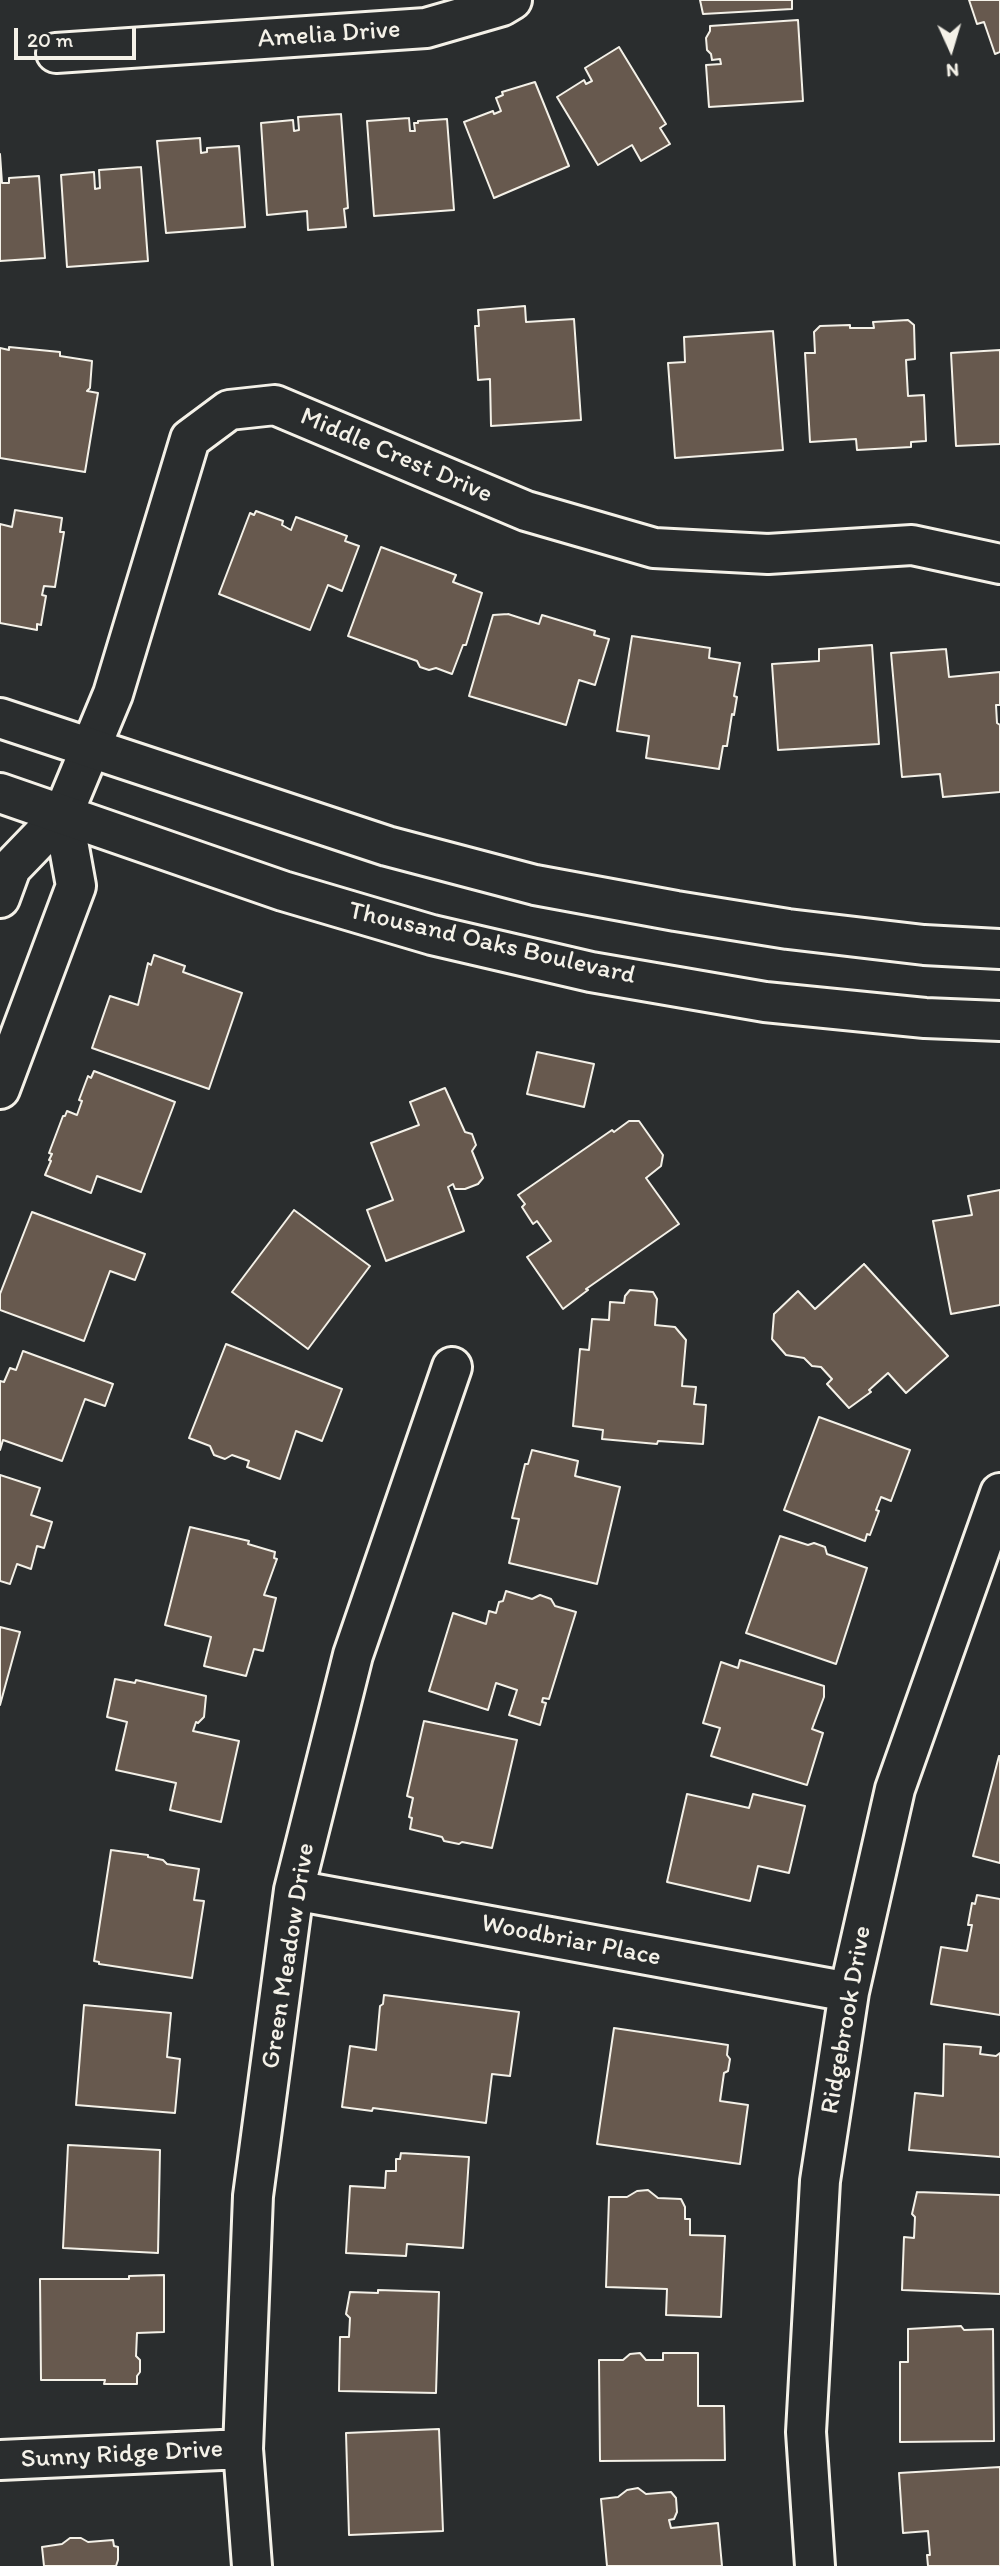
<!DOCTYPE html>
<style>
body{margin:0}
#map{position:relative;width:1000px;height:2566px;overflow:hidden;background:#2a2d2e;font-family:Itim,sans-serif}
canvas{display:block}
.north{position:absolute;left:916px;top:14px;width:70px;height:70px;-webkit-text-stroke:5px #2a2d2e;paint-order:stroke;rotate:176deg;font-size:19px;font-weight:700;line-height:28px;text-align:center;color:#f4f1e8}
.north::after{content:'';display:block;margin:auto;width:24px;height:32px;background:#f4f1e8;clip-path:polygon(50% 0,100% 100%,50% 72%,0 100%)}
.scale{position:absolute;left:14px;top:28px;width:122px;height:32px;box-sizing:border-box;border:4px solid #f4f1e8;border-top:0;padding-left:9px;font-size:21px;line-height:24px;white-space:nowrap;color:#f4f1e8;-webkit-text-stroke:5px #2a2d2e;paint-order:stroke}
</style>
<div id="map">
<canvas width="1000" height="2566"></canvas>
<div class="north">N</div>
<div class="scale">20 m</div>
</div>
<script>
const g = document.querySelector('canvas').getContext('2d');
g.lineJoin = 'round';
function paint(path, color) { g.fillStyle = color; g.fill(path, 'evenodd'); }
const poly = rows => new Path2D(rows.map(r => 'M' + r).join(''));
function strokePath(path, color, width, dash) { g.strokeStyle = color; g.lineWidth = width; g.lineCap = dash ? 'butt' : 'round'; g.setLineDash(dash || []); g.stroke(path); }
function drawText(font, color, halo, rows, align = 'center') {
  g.font = font + ' Itim,sans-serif'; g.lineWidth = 5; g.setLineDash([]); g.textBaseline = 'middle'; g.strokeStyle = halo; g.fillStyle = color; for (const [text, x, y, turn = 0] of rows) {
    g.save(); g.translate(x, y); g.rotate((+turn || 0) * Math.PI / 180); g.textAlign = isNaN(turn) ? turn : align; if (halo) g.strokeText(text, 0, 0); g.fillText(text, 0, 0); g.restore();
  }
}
const building = poly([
 [700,0,792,0,792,9,703,14,700,0],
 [969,0,1000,0,1000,52,995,54,984,22,977,24,969,0],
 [798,20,803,101,709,107,706,65,721,64,720,59,712,60,711,54,707,50,706,38,710,31,710,26,798,20],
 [619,47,666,124,660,128,670,144,641,161,632,145,598,165,557,97,584,80,586,84,592,81,585,68,619,47],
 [535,82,569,166,494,198,464,122,493,111,494,114,501,111,496,98,503,95,502,92,535,82],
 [341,114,348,208,344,209,346,227,308,230,307,211,267,215,261,123,293,120,294,131,299,130,298,117,341,114],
 [409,118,410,131,415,131,414,123,418,123,418,121,447,119,454,210,374,216,367,121,409,118],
 [200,138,201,153,207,152,207,148,239,146,245,227,166,233,157,141,200,138],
 [0,154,2,183,9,183,9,178,39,176,45,258,0,261,0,154],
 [141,167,148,261,67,267,61,175,94,172,95,189,100,188,99,170,141,167],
 [525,306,526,322,574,319,581,420,491,426,490,379,478,380,475,326,479,326,478,310,525,306],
 [908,320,914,325,915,359,906,360,908,396,924,395,926,441,911,442,911,447,857,450,856,439,810,442,805,353,815,353,814,332,820,326,850,325,850,328,874,328,873,322,908,320],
 [773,331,783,450,675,458,668,363,685,362,684,337,773,331],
 [9,347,60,352,60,356,92,361,90,388,87,391,98,393,85,472,0,458,0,348,9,350,9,347],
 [1000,350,1000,444,956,446,951,353,1000,350],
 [15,510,62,518,60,532,64,532,55,587,44,586,42,595,46,596,41,625,37,624,37,630,0,623,0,524,12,527,15,510],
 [256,511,283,521,282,525,291,530,296,517,347,536,345,541,359,546,342,591,328,585,310,630,219,594,250,513,254,515,256,511],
 [381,547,456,575,453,582,482,593,466,645,463,645,452,674,436,668,429,670,420,667,417,661,348,636,381,547],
 [508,614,539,624,542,615,595,631,594,635,609,639,595,685,579,680,566,725,469,696,493,615,508,614],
 [632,636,710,648,709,658,740,663,734,696,737,697,734,715,732,714,727,746,723,746,719,769,646,758,649,736,617,731,632,636],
 [872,645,879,744,778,750,772,664,819,661,819,649,872,645],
 [946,649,949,677,1000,672,1000,705,996,705,997,723,1000,725,1000,792,943,797,940,774,902,777,891,653,946,649],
 [154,955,185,966,183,972,242,993,209,1089,92,1048,110,996,138,1005,148,963,151,965,154,955],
 [537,1052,594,1064,584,1107,527,1094,537,1052],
 [94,1071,175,1102,141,1192,97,1176,91,1193,45,1175,51,1161,49,1160,52,1154,49,1153,63,1116,65,1116,67,1111,77,1115,82,1101,79,1100,88,1076,91,1078,94,1071],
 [445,1088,465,1132,472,1134,476,1145,472,1151,483,1178,478,1184,465,1189,455,1189,453,1184,448,1187,464,1231,386,1261,367,1210,393,1200,371,1143,419,1125,410,1102,445,1088],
 [629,1121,639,1121,663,1155,661,1166,646,1178,679,1224,586,1289,588,1290,563,1309,527,1257,551,1241,537,1221,533,1224,522,1207,525,1204,518,1195,612,1130,614,1132,629,1121],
 [1000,1190,1000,1305,951,1314,933,1221,972,1215,968,1196,1000,1190],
 [294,1210,370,1266,308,1349,232,1292,294,1210],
 [32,1212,145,1254,135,1280,110,1271,84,1341,0,1310,0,1294,32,1212],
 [864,1264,948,1356,906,1393,888,1373,869,1390,871,1392,849,1408,827,1384,832,1379,821,1367,812,1366,804,1358,786,1355,772,1339,774,1314,798,1291,815,1309,864,1264],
 [630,1290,653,1292,657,1299,655,1325,675,1327,686,1340,682,1386,696,1387,694,1404,706,1405,703,1444,658,1441,657,1444,602,1439,603,1430,573,1426,580,1349,589,1350,592,1319,609,1320,610,1302,624,1303,625,1296,630,1290],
 [226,1344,342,1389,322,1441,296,1431,280,1479,247,1467,249,1461,232,1455,225,1459,214,1455,210,1446,189,1438,226,1344],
 [23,1351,113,1384,105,1406,85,1399,62,1461,3,1440,0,1450,0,1381,4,1382,10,1368,16,1370,23,1351],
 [819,1417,910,1450,891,1501,881,1497,876,1510,879,1511,870,1535,867,1534,865,1541,784,1510,819,1417],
 [532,1450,578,1461,575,1476,620,1487,597,1584,509,1563,519,1519,512,1518,525,1464,528,1464,532,1450],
 [0,1475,40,1488,31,1515,52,1522,44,1548,37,1546,31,1569,17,1564,10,1584,0,1581,0,1475],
 [190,1527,249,1541,248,1544,275,1552,274,1558,277,1559,264,1595,276,1598,263,1651,254,1649,246,1676,204,1666,211,1637,165,1625,190,1527],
 [780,1536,808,1545,814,1543,825,1547,827,1554,867,1568,836,1664,746,1633,780,1536],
 [506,1591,532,1599,540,1595,551,1599,555,1606,576,1612,549,1699,543,1698,542,1702,546,1703,540,1725,509,1715,517,1690,496,1683,488,1710,429,1691,453,1613,486,1624,489,1611,496,1613,499,1602,503,1601,506,1591],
 [0,1627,20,1632,0,1705,0,1627],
 [740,1660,824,1686,824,1697,812,1729,823,1733,807,1785,711,1756,720,1728,703,1723,721,1662,738,1668,740,1660],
 [115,1679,135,1683,136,1680,206,1696,204,1717,198,1723,196,1722,193,1731,239,1741,221,1822,170,1810,176,1783,116,1770,127,1722,107,1717,115,1679],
 [424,1721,517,1740,492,1848,462,1842,459,1844,444,1841,442,1837,410,1829,412,1818,409,1817,413,1798,407,1796,424,1721],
 [999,1756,1000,1756,1000,1863,973,1856,999,1756],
 [687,1794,749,1808,753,1794,805,1806,789,1873,758,1866,750,1901,667,1882,687,1794],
 [111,1850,148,1855,148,1857,163,1860,167,1864,199,1869,194,1900,204,1901,192,1978,99,1964,99,1962,94,1961,111,1850],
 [977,1895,1000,1899,1000,2015,931,2004,941,1947,967,1951,972,1925,968,1925,972,1903,975,1904,977,1895],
 [384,1995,519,2012,510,2076,492,2074,486,2123,373,2108,372,2111,342,2107,350,2046,376,2050,380,2006,383,2004,384,1995],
 [84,2005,171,2013,167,2057,180,2059,175,2113,76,2105,84,2005],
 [614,2028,728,2045,727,2055,730,2059,728,2071,724,2073,720,2101,748,2105,740,2164,597,2144,614,2028],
 [944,2044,981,2047,980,2054,996,2056,1000,2053,1000,2157,909,2150,915,2093,943,2096,944,2044],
 [68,2145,160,2150,158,2253,63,2248,68,2145],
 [401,2153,469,2157,463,2248,407,2244,406,2256,346,2253,350,2186,385,2188,386,2171,396,2171,396,2159,400,2159,401,2153],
 [648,2190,658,2198,681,2199,685,2207,685,2219,690,2219,690,2235,725,2236,721,2317,666,2315,667,2289,606,2287,609,2197,627,2197,637,2191,648,2190],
 [917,2192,1000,2195,1000,2294,902,2290,904,2237,914,2238,915,2217,912,2214,917,2192],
 [164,2275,164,2332,137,2333,136,2356,140,2360,140,2372,137,2376,137,2384,104,2384,105,2380,41,2380,40,2279,129,2279,129,2276,164,2275],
 [378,2290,439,2292,436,2393,339,2391,340,2337,349,2337,350,2318,346,2314,350,2292,378,2293,378,2290],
 [961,2326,964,2330,993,2329,994,2441,900,2442,900,2362,908,2362,908,2329,961,2326],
 [640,2353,646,2360,663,2360,663,2353,698,2353,698,2406,724,2406,725,2460,600,2461,599,2360,623,2360,630,2354,640,2353],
 [439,2429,443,2531,349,2535,346,2433,439,2429],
 [1000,2467,1000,2566,928,2566,927,2555,930,2555,928,2531,903,2533,899,2473,1000,2467],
 [638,2488,646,2494,671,2492,676,2498,677,2512,674,2519,669,2520,671,2528,718,2523,722,2566,607,2566,601,2499,618,2497,627,2490,638,2488],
 [70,2538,81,2538,88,2542,113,2540,114,2546,118,2547,118,2560,116,2566,44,2566,42,2547,62,2544,70,2538]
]);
paint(building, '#67594e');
strokePath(building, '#f4f1e8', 2);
const street = poly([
 [56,53,426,28,502,6,512,0],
 [0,898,11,868,63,814,113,694,190,439,229,410,275,405,526,511,654,548,768,554,912,545,1000,564],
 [0,1089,76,886,63,814],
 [294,1890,849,1992],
 [0,2460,243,2449],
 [252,2566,243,2449,253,2196,294,1890,353,1655,452,1367],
 [815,2566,806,2432,820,2181,849,1992,895,1789,1000,1493]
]);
const secondary = poly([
 [0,718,387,846,535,885,676,911,788,929,924,945,1000,949],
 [0,793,283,891,432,935,591,972,765,1002,925,1018,1000,1021]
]);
strokePath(street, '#f4f1e8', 44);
strokePath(secondary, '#f4f1e8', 44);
strokePath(street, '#2a2d2e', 38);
strokePath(secondary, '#2a2d2e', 38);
drawText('26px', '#f4f1e8', '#2a2d2e', [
 ["Amelia Drive",329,35,-4],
 ["Middle Crest Drive",396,456,23],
 ["Thousand Oaks Boulevard",492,944,13],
 ["Woodbriar Place",571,1941,11],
 ["Green Meadow Drive",289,1956,-81],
 ["Ridgebrook Drive",847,2020,-80],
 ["Sunny Ridge Drive",122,2455,-3]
]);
</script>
